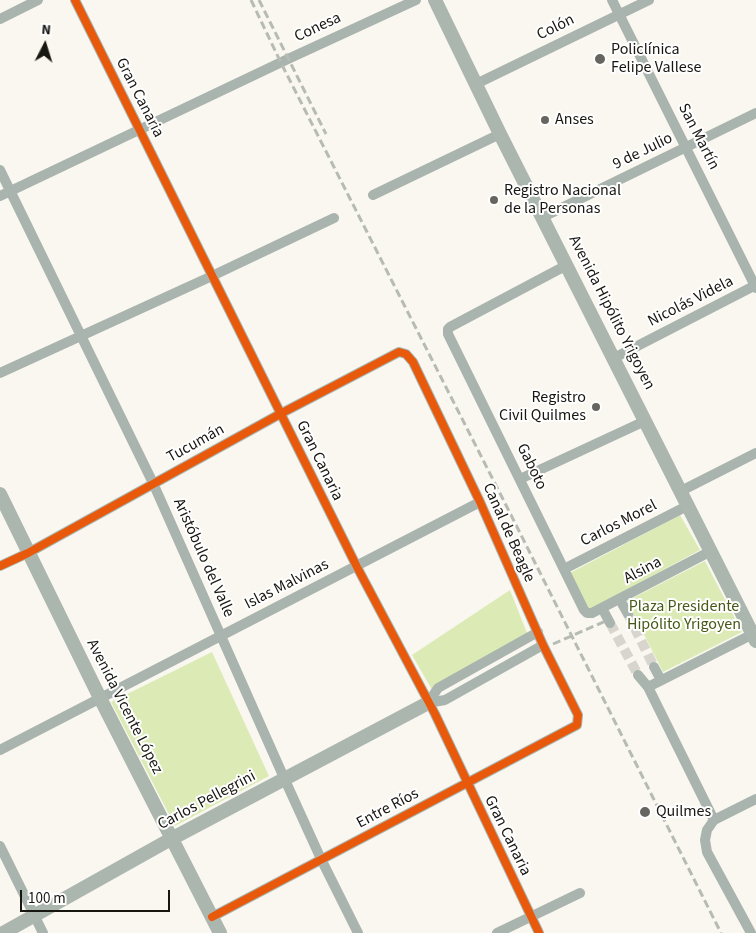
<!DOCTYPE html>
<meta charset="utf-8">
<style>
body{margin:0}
#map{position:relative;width:756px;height:933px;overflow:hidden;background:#faf7f0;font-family:"Source Sans 3",sans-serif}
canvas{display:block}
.north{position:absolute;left:20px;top:20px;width:50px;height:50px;-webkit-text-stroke:4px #fff;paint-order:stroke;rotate:5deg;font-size:14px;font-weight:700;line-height:20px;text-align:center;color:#181611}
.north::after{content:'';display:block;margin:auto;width:18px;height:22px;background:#181611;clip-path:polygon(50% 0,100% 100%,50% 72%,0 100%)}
.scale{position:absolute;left:20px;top:890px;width:150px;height:22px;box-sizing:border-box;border:2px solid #181611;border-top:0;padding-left:6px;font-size:15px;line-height:18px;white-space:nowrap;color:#181611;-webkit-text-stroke:4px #fff;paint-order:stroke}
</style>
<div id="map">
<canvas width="756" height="933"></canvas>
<div class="north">N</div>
<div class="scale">100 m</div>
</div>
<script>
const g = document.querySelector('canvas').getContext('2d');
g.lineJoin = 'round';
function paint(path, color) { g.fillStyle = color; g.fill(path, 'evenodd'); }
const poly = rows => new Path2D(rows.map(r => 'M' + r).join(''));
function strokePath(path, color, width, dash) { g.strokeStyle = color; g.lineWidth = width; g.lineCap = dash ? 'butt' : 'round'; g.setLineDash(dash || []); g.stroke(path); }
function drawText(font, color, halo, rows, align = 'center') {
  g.font = font + ' "Source Sans 3",sans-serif'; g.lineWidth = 4; g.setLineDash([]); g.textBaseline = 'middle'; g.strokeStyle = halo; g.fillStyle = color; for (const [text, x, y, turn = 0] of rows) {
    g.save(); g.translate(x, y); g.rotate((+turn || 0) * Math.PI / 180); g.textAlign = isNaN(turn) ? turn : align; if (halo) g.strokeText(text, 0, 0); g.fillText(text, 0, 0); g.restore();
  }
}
paint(poly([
 [680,515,700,550,589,610,568,574],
 [705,561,742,632,663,672,627,601],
 [510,590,529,638,435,695,412,655],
 [212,652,269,776,175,826,111,702]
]), '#dcebb6');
strokePath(poly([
 [628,614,654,667],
 [610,623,638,675]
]), '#d8d5cf', 10, [10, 5]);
strokePath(poly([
 [75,0,357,567,435,714,539,933],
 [612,0,756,288],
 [0,19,38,0],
 [476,84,649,0],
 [0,170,153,483,285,780,321,859,358,933],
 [373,195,500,134],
 [0,196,288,59,416,0],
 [543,217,756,113],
 [567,265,450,327,448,329,448,334,584,610,587,613,592,613,711,551],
 [614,358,756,285],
 [0,373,212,276,334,218],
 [520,479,645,421],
 [681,491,756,453],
 [0,566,28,553,280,414,399,352,406,354,413,362,480,502,543,645,578,715,577,725,212,917],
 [564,569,689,505],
 [620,600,628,614],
 [602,608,610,623],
 [654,667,661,680],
 [638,675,648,687,714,820],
 [648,687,753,634],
 [428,703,438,688,538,632],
 [428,703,445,700,543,645],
 [0,750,480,502],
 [0,846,43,933],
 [497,933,580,893],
 [751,933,707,852,705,840,707,830,714,820,756,799]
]), '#a9b4ae', 10);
strokePath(poly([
 [435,0,500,134,756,641],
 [0,494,100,698,220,933],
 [3,933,171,839,428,703]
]), '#abb6af', 14);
strokePath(poly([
 [251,0,281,63,509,511,721,933],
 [259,0,326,134],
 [553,644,608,620]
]), '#b6bbb4', 3, [8, 4]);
strokePath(poly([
 [75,0,357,567,435,714,539,933],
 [0,566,28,553,280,414,399,352,406,354,413,362,480,502,543,645,578,715,577,725,212,917]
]), '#e8590c', 8);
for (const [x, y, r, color] of [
 [600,59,6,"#67655f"],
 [545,120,5,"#67655f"],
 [494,200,5,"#67655f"],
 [596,407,5,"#67655f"],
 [645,812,6,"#67655f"]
]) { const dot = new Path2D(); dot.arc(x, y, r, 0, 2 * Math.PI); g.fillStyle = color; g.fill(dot); strokePath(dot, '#fff', 2); }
drawText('16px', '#181611', '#fff', [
 ["Conesa",318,28,-25],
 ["Colón",556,28,-26],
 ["Gran Canaria",139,98,63],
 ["San Martín",698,137,63],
 ["9 de Julio",643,152,-26],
 ["Nicolás Videla",691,302,-27],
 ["Avenida Hipólito Yrigoyen",611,313,63],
 ["Tucumán",196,444,-29],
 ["Gran Canaria",319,461,64],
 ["Gaboto",531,467,64],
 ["Carlos Morel",619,524,-27],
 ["Canal de Beagle",508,533,66],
 ["Aristóbulo del Valle",203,558,66],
 ["Alsina",643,571,-28],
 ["Islas Malvinas",287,585,-27],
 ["Avenida Vicente López",124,707,63],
 ["Carlos Pellegrini",207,801,-28],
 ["Entre Ríos",388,809,-28],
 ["Gran Canaria",507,836,64]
]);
drawText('16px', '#181611', '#fff', [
 ["Policlínica",611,50],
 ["Felipe Vallese",611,68],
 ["Anses",555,120],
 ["Registro Nacional",504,191],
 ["de la Personas",504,209],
 ["Registro",586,398,"right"],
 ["Civil Quilmes",586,416,"right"],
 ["Quilmes",656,812]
], 'left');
drawText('16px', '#465917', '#fff', [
 ["Plaza Presidente",684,607],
 ["Hipólito Yrigoyen",684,625]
]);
</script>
